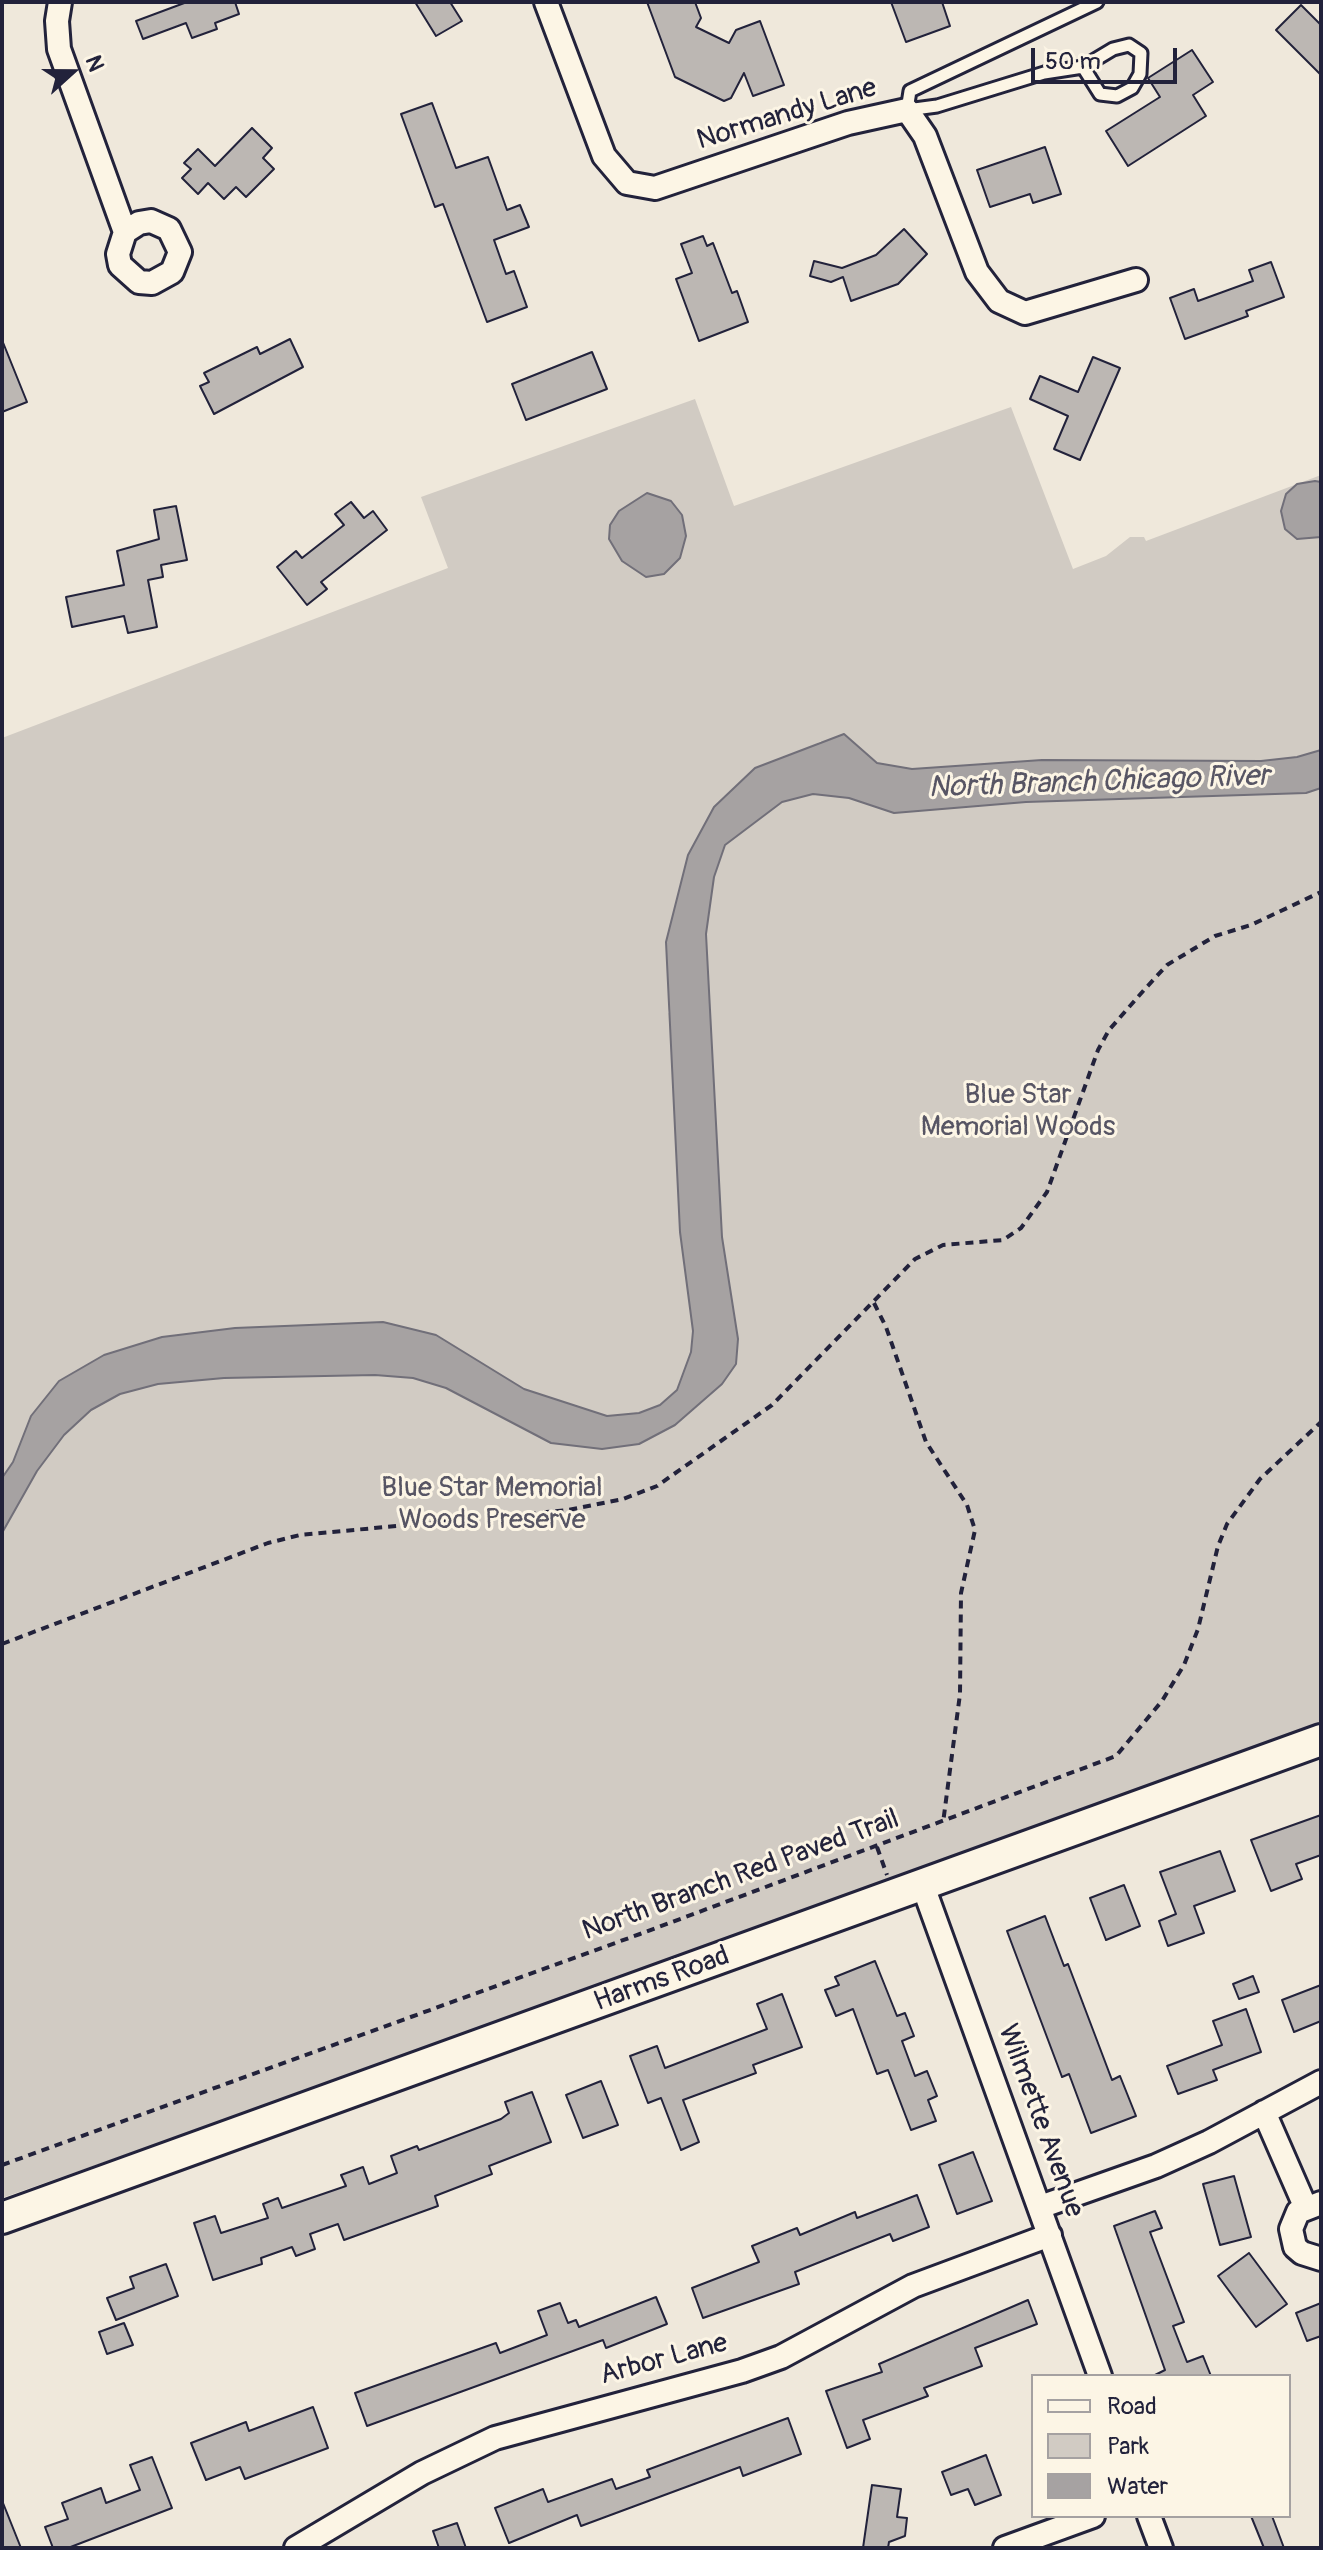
<!DOCTYPE html>
<style>
body{margin:0}
#map{position:relative;width:1323px;height:2550px;overflow:hidden;background:#efe8db;font-family:Pangolin,sans-serif}
canvas{display:block}
.frame{position:absolute;inset:0;border:4px solid #22223b;pointer-events:none}
.legend{position:absolute;left:1031px;top:2374px;width:260px;height:144px;box-sizing:border-box;background:#fcf5e5;border:2px solid #a5a1a1;margin:0;padding:10px 14px;list-style:none;font-size:24px;color:#22223b}
.legend li{display:flex;align-items:center;gap:16px;height:40px}
.legend b{width:40px;border:2px solid #a5a1a1}
.north{position:absolute;left:32px;top:32px;width:80px;height:80px;-webkit-text-stroke:6px #fcf5e5;paint-order:stroke;rotate:69deg;font-size:22px;font-weight:700;line-height:32px;text-align:center;color:#22223b}
.north::after{content:'';display:block;margin:auto;width:28px;height:36px;background:#22223b;clip-path:polygon(50% 0,100% 100%,50% 72%,0 100%)}
.scale{position:absolute;left:1031px;top:48px;width:146px;height:36px;box-sizing:border-box;border:4px solid #22223b;border-top:0;padding-left:10px;font-size:24px;line-height:28px;white-space:nowrap;color:#22223b;-webkit-text-stroke:6px #fcf5e5;paint-order:stroke}
</style>
<div id="map">
<canvas width="1323" height="2550"></canvas>
<div class="frame"></div>
<ul class="legend">
<li><b style="height:10px;background:#fcf5e5"></b>Road</li>
<li><b style="height:22px;background:#d1cbc3"></b>Park</li>
<li><b style="height:22px;background:#a6a2a2"></b>Water</li>
</ul>
<div class="north">N</div>
<div class="scale">50 m</div>
</div>
<script>
const g = document.querySelector('canvas').getContext('2d');
g.lineJoin = 'round';
function paint(path, color) { g.fillStyle = color; g.fill(path, 'evenodd'); }
const poly = rows => new Path2D(rows.map(r => 'M' + r).join(''));
function strokePath(path, color, width, dash) { g.strokeStyle = color; g.lineWidth = width; g.lineCap = dash ? 'butt' : 'round'; g.setLineDash(dash || []); g.stroke(path); }
function drawText(font, color, halo, rows, align = 'center') {
  g.font = font + ' Pangolin,sans-serif'; g.lineWidth = 6; g.setLineDash([]); g.textBaseline = 'middle'; g.strokeStyle = halo; g.fillStyle = color; for (const [text, x, y, turn = 0] of rows) {
    g.save(); g.translate(x, y); g.rotate((+turn || 0) * Math.PI / 180); g.textAlign = isNaN(turn) ? turn : align; if (halo) g.strokeText(text, 0, 0); g.fillText(text, 0, 0); g.restore();
  }
}
paint(poly([
 [695,399,734,506,1011,407,1073,569,1106,556,1130,537,1144,537,1146,541,1321,475,1321,1725,577,1996,2,2198,2,738,448,568,421,497],
 [821,741,813,794,782,802,725,845,714,877,706,934,709,998,668,1013,714,807]
]), '#d1cbc3');
const water = poly([
 [1315,481,1321,482,1321,537,1297,539,1285,529,1281,511,1286,494,1297,484,1315,481],
 [647,493,671,501,682,515,686,536,680,558,664,574,646,577,622,561,609,539,610,525,619,511,647,493],
 [844,734,877,763,912,769,1042,760,1261,761,1297,757,1321,750,1321,788,1306,793,1026,802,894,813,849,798,813,794,782,802,725,845,714,877,706,934,722,1237,738,1339,736,1364,722,1384,675,1425,639,1444,602,1449,551,1443,446,1388,413,1378,375,1375,224,1378,158,1384,120,1394,91,1410,64,1435,37,1471,2,1533,2,1478,13,1462,31,1416,59,1381,104,1355,162,1337,235,1328,383,1322,436,1335,524,1389,607,1416,639,1413,660,1405,677,1390,691,1352,693,1331,680,1232,666,942,688,855,714,807,755,768,844,734]
]);
paint(water, '#a6a2a2');
strokePath(water, '#716f79', 2);
const building = poly([
 [187,2,235,2,239,14,215,23,217,29,192,38,186,23,143,39,136,21,187,2],
 [415,2,450,2,462,21,436,36,415,2],
 [647,2,695,2,701,18,696,27,729,43,736,30,760,21,784,85,753,96,744,73,731,98,724,101,675,77,647,2],
 [891,2,942,2,950,26,906,42,891,2],
 [1301,5,1321,25,1321,75,1276,30,1301,5],
 [1192,50,1213,82,1193,95,1206,116,1128,166,1106,131,1160,97,1148,78,1192,50],
 [432,103,456,168,488,157,507,210,520,205,529,227,494,240,506,274,514,271,527,307,487,322,443,204,435,207,401,114,432,103],
 [252,128,272,148,263,158,274,169,246,197,236,187,224,199,208,183,198,194,182,178,191,169,184,163,198,149,215,166,252,128],
 [1045,147,1061,194,1033,203,1030,194,990,207,977,170,1045,147],
 [904,229,927,254,898,284,851,301,843,277,831,282,810,276,814,261,842,268,876,255,904,229],
 [703,236,707,246,713,243,732,293,737,291,748,322,699,341,676,279,692,273,681,244,703,236],
 [1271,262,1284,297,1246,311,1248,316,1185,339,1170,298,1194,289,1198,301,1253,281,1249,270,1271,262],
 [290,339,303,367,214,414,200,386,209,382,204,373,257,347,260,354,290,339],
 [2,340,27,402,2,412,2,340],
 [592,352,607,389,526,420,512,384,592,352],
 [1093,357,1120,368,1080,460,1054,449,1068,416,1030,399,1040,376,1078,392,1093,357],
 [351,502,364,518,373,511,387,530,321,582,327,589,307,605,277,567,296,551,302,558,344,525,335,514,351,502],
 [176,506,187,560,161,565,163,577,148,580,157,627,128,633,124,616,72,627,66,597,124,585,117,551,159,539,154,510,176,506],
 [1321,1815,1321,1855,1296,1864,1302,1879,1271,1891,1251,1840,1321,1815],
 [1220,1851,1235,1891,1194,1906,1204,1933,1168,1946,1159,1921,1176,1914,1160,1872,1220,1851],
 [1124,1885,1140,1926,1106,1940,1090,1898,1124,1885],
 [1045,1916,1064,1966,1068,1964,1112,2080,1120,2076,1136,2116,1091,2133,1069,2074,1062,2077,1007,1931,1045,1916],
 [875,1961,897,2016,905,2013,914,2036,902,2041,915,2076,927,2071,937,2096,928,2100,936,2121,911,2130,888,2070,877,2074,853,2009,836,2016,825,1990,839,1985,835,1977,875,1961],
 [1253,1976,1259,1992,1239,1999,1233,1984,1253,1976],
 [1321,1985,1321,2021,1294,2032,1282,2000,1321,1985],
 [782,1994,802,2047,753,2065,756,2073,683,2100,699,2142,681,2150,661,2098,648,2103,630,2056,657,2046,665,2068,767,2029,757,2004,782,1994],
 [1246,2009,1261,2052,1213,2070,1217,2080,1178,2094,1167,2066,1222,2045,1213,2021,1246,2009],
 [601,2081,618,2125,583,2138,566,2095,601,2081],
 [532,2092,551,2142,489,2166,492,2174,435,2196,438,2206,344,2240,338,2224,310,2234,315,2249,296,2256,292,2247,261,2258,262,2264,213,2280,194,2223,215,2216,221,2233,268,2218,263,2204,278,2198,282,2208,346,2186,341,2175,363,2167,369,2184,397,2173,391,2156,417,2146,419,2150,501,2119,509,2113,505,2102,532,2092],
 [973,2152,992,2201,957,2214,939,2165,973,2152],
 [1234,2176,1251,2237,1220,2245,1203,2184,1234,2176],
 [917,2195,929,2227,893,2241,890,2234,795,2272,799,2284,703,2318,692,2288,759,2262,752,2246,797,2228,800,2235,855,2212,857,2218,917,2195],
 [1155,2211,1162,2228,1150,2232,1184,2322,1173,2326,1187,2362,1203,2356,1211,2376,1153,2376,1165,2370,1114,2226,1155,2211],
 [1249,2253,1287,2304,1256,2327,1218,2276,1249,2253],
 [166,2264,178,2296,116,2320,107,2298,134,2288,130,2277,166,2264],
 [656,2297,667,2324,606,2348,603,2340,367,2426,355,2393,496,2343,500,2353,547,2335,538,2311,560,2303,568,2323,576,2320,579,2327,656,2297],
 [1028,2300,1037,2324,975,2348,982,2366,924,2388,928,2396,863,2420,870,2439,847,2448,826,2391,882,2372,879,2364,1028,2300],
 [1321,2303,1321,2336,1307,2341,1296,2313,1321,2303],
 [124,2323,133,2345,107,2354,99,2332,124,2323],
 [313,2407,328,2448,245,2479,240,2467,206,2480,191,2443,246,2422,249,2431,313,2407],
 [788,2418,801,2454,743,2476,740,2467,581,2526,577,2515,509,2543,495,2508,543,2489,548,2502,612,2479,616,2489,650,2477,647,2470,788,2418],
 [986,2455,1001,2495,975,2505,968,2489,951,2495,942,2472,986,2455],
 [152,2457,172,2508,68,2548,53,2548,45,2527,68,2519,62,2503,101,2488,106,2503,140,2490,130,2465,152,2457],
 [872,2485,901,2489,897,2517,907,2518,905,2536,889,2542,888,2548,863,2548,872,2485],
 [2,2503,3,2503,21,2548,2,2548,2,2503],
 [1251,2516,1272,2516,1284,2548,1264,2548,1251,2516],
 [457,2523,466,2548,439,2548,433,2531,457,2523]
]);
paint(building, '#bcb7b3');
strokePath(building, '#22223b', 2);
const lane = poly([
 [1083,67,1100,94,1117,96,1132,88,1140,74,1141,53,1129,45,1113,49,1083,67,1044,73,937,106,907,110,910,91,1097,2]
]);
const street = poly([
 [60,2,57,21,59,49,125,232,118,254,120,265,139,282,152,283,172,272,180,252,169,229,151,221,139,223,125,232],
 [546,2,604,156,627,183,655,188,848,123,907,110,925,136,977,272,999,301,1025,313,1136,280],
 [923,1886,1100,2376],
 [1264,2112,1305,2206],
 [1321,2203,1298,2212,1291,2229,1295,2247,1302,2253,1321,2259],
 [1040,2207,1156,2166,1209,2142,1321,2082],
 [1149,2516,1161,2548],
 [296,2548,422,2473,495,2438,742,2371,781,2357,913,2286,1050,2235],
 [1005,2548,1093,2516]
]);
const secondary = poly([
 [2,2218,1321,1740]
]);
strokePath(lane, '#22223b', 17);
strokePath(street, '#22223b', 28);
strokePath(secondary, '#22223b', 36);
strokePath(poly([
 [874,1303,886,1327,926,1442,967,1505,975,1530,961,1593,960,1694,943,1823],
 [2,1644,268,1543,300,1535,568,1510,623,1499,657,1486,772,1405,915,1259,943,1245,1003,1240,1021,1228,1047,1192,1098,1050,1109,1030,1144,990,1167,965,1215,936,1251,925,1321,892],
 [877,1847,887,1875],
 [2,2165,640,1934,1116,1756,1162,1701,1184,1665,1198,1629,1218,1546,1227,1524,1260,1479,1321,1422]
]), '#22223b', 4, [8, 6]);
strokePath(lane, '#fcf5e5', 11);
strokePath(street, '#fcf5e5', 22);
strokePath(secondary, '#fcf5e5', 30);
drawText('28px', '#22223b', '#fcf5e5', [
 ["Normandy Lane",787,115,-17],
 ["North Branch Red Paved Trail",741,1876,-20],
 ["Harms Road",662,1980,-20],
 ["Wilmette Avenue",1040,2121,70],
 ["Arbor Lane",664,2360,-15]
]);
drawText('28px', '#575564', '#fcf5e5', [
 ["Blue Star",1018,1096],
 ["Memorial Woods",1018,1128],
 ["Blue Star Memorial",492,1489],
 ["Woods Preserve",492,1521]
]);
drawText('italic 30px', '#575564', '#fcf5e5', [
 ["North Branch Chicago River",1099,783,-2]
]);
</script>
